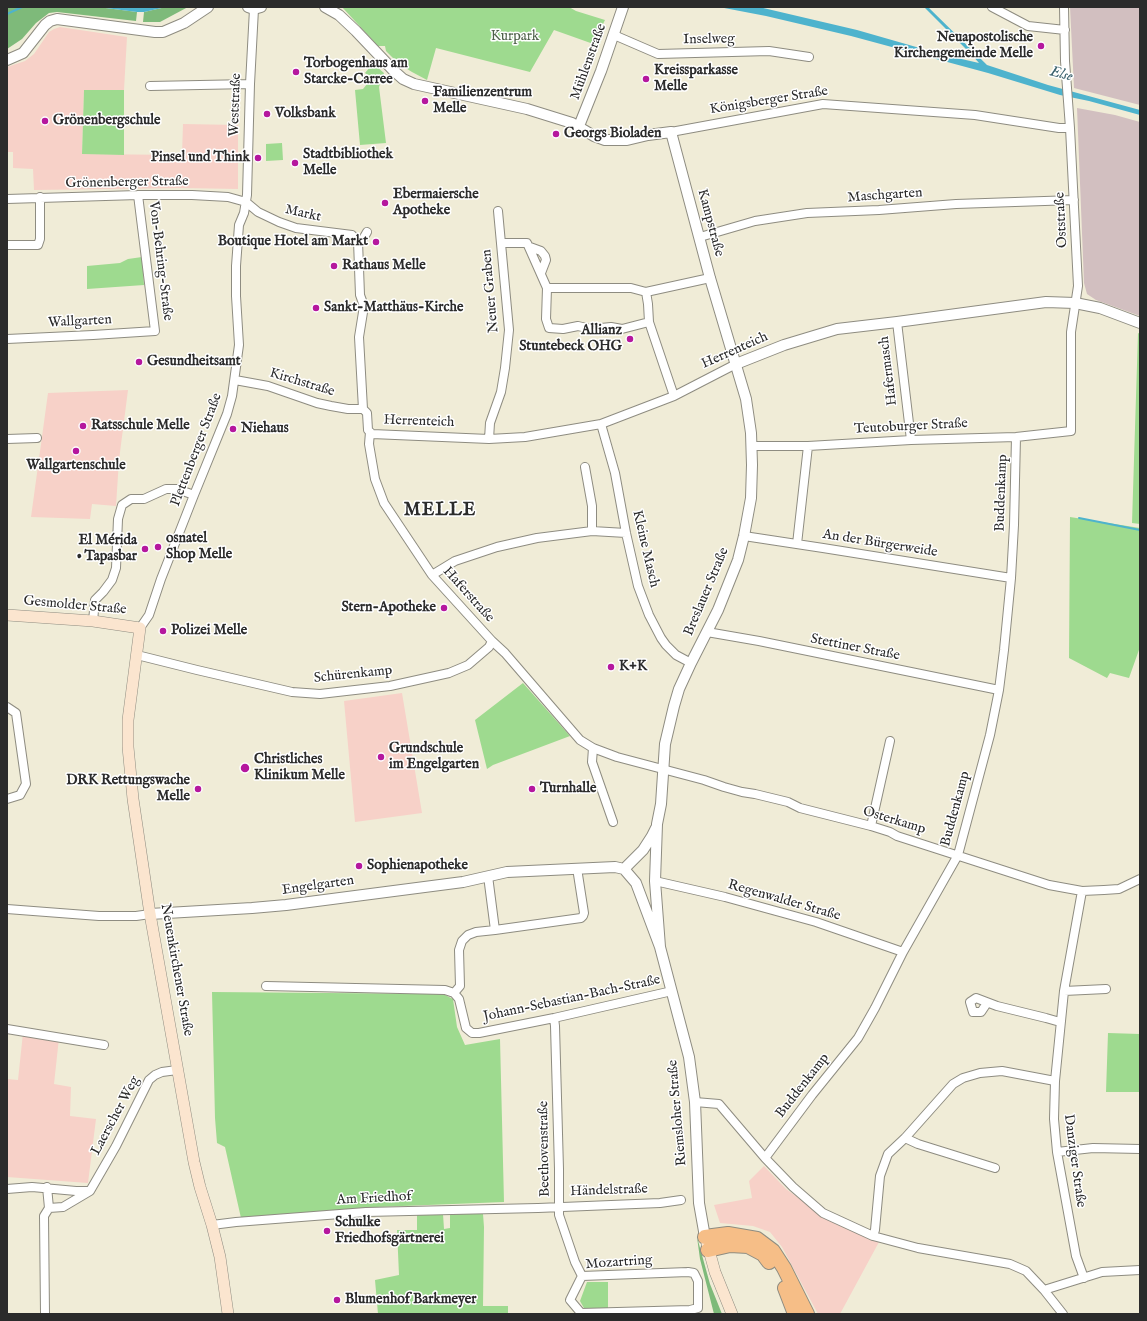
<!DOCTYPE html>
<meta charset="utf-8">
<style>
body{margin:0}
#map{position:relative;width:1147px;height:1321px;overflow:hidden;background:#f0ecd7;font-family:"IM FELL English",serif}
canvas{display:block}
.frame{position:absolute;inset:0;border:8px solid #2b2b2b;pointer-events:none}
</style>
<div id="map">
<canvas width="1147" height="1321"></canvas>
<div class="frame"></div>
</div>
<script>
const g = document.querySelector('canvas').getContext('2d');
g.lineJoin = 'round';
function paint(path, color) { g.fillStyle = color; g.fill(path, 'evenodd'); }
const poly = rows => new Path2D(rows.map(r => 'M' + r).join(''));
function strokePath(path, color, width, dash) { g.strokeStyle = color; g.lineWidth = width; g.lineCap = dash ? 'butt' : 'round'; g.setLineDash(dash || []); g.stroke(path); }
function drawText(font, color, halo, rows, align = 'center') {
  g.font = font + ' "IM FELL English",serif'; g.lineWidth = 3; g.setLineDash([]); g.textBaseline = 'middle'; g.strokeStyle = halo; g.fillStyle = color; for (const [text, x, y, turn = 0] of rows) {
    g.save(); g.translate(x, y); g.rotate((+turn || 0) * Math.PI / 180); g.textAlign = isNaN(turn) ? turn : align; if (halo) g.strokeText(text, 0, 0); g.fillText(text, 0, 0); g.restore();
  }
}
paint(poly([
 [60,27,127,37,124,90,84,90,82,154,182,155,183,124,238,125,238,189,182,188,34,190,33,169,13,168,13,152,7,152,7,67,25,61,34,54,49,32,54,29],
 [128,390,119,460,116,506,92,504,90,519,31,517,48,393],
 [402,693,422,813,355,822,344,701],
 [23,1033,59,1038,54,1084,71,1087,70,1116,96,1119,88,1183,7,1177,7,1079,18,1080],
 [764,1166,786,1189,832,1222,879,1242,840,1314,818,1314,782,1247,770,1232,753,1226,720,1223,714,1205,752,1198,749,1181]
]), '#f7d1c8');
paint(poly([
 [1070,7,1140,7,1140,105,1074,88],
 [1077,108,1115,115,1140,122,1140,316,1096,300,1087,294,1084,283]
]), '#d2bfc0');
paint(poly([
 [342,7,569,7,576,11,605,20,601,28,604,32,599,46,554,30,530,72,436,48,427,80,412,72,399,64,386,51,385,46,378,46],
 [370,67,377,67,384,73,379,87,386,143,360,145,355,90,363,89,372,78,365,73],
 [84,90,124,90,124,155,82,154],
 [282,143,283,160,266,161,266,144],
 [142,257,144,285,87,289,87,266,120,263,128,259],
 [1138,333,1140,334,1140,524,1132,523],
 [1070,517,1140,528,1140,647,1129,678,1110,673,1107,678,1069,658],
 [523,683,570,736,493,765,487,769,475,720],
 [212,992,443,994,453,999,457,1027,465,1045,500,1039,504,1202,377,1207,241,1218,225,1147,217,1143,215,1118],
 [1108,1033,1140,1034,1140,1092,1106,1092],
 [443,1214,444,1229,450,1228,450,1214,483,1214,484,1227,483,1306,508,1306,508,1314,378,1314,375,1280,399,1275,397,1230,417,1230,417,1215],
 [587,1282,608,1282,608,1309,585,1310,580,1301]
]), '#9eda8f');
paint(poly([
 [7,7,98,7,137,12,136,21,57,12,49,13,36,23,22,39,7,49],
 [166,7,188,7,160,22,143,22,144,12],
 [697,1237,710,1284,722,1314,714,1314,700,1259]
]), '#7eba7a');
paint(poly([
 [98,7,166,7,144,12,137,12],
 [719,7,759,7,857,30,944,55,979,63,971,54,924,7,928,7,987,65,1048,85,1140,110,1140,115,1089,101,1060,95,988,73,851,36,766,16]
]), '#4eb3cd');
strokePath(poly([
 [7,14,22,7],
 [1079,518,1140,530]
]), '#4eb3cd', 2);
const minor = poly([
 [992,7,1028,26,1065,30],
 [614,35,658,54,769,51,809,57],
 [150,86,250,84],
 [671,132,823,104,975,115,1059,128,1070,128],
 [7,199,138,195,192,195,228,197,246,202,258,212,279,222,296,228,352,235,358,241],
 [700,237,755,221,807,213,879,210,956,204,1074,200],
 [501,243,527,243,547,288,631,288,646,292,710,278],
 [7,245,38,245,40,239,40,197],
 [530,247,541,251,545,256,546,260,541,273],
 [547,288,546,319,549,328,563,329,578,326,591,329,611,327,622,329,649,322],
 [646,292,648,304,649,322,674,396],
 [897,322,911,440],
 [7,339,93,335,155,331,138,195],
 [235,380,268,386,317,403,331,406,348,409,363,409],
 [363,409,367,413,368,430,372,434,489,439,525,437,601,424,674,396,736,364],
 [363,409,359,337,364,306,360,295,358,241,363,239,367,232],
 [601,424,615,473,626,533,638,586,649,615,661,638,666,645,676,655,691,663],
 [370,432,369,444,375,479,384,503,432,575,492,641,505,653,580,740,593,748,617,757,704,780,724,787,742,792,755,794,788,802,800,808,871,826,890,832,897,836,1049,885,1082,891,1104,890,1119,889,1140,879],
 [7,439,37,438],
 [489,439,490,423,501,392,505,368,509,330,498,211],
 [751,446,808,446,911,440,1016,437,1071,431,1071,332,1078,286,1070,128,1065,61,1064,7],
 [585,467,592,506,592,531],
 [744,536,823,548,1011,578],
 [797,544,808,446],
 [432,575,455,561,497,547,537,538,592,531,626,533],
 [93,621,95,600,103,592,112,580,116,568,118,519,122,505,131,499,144,499,166,489,177,489,194,495],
 [140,628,149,615,161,579,194,495,227,414,232,396,239,345,236,296,236,266,239,225,244,213,247,195,250,84,254,9],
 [707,632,759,641,999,690],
 [137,655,197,670,292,692,320,694,390,686,449,673,468,665,489,647,492,641],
 [7,707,16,713,26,784,20,795,7,799],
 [593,748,592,762,613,822],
 [871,826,890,741],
 [655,881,725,897,816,922,903,952],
 [1082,891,1064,991,1055,1081,1054,1119,1057,1152,1076,1256,1084,1278],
 [7,909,99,916,136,916,150,914],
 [495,930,581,918,583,916,584,913,577,868],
 [266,986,445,990,454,993,459,999,466,1028,472,1033,479,1033,554,1018,672,991],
 [1064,991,1106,989],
 [454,993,460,986,459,950,462,941,468,935,476,932,495,930,488,876],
 [987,1003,981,1012,973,1012,970,1002,976,998,997,1006,1046,1018,1060,1022],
 [554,1018,555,1026,559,1169,559,1215,575,1262,582,1276],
 [7,1029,104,1045],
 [695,1102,719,1104,765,1158,793,1187,823,1213,873,1236,918,1248,1010,1264,1026,1271,1044,1290,1063,1314],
 [905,1138,918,1144,995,1168],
 [1057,1152,1093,1148,1140,1149],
 [765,1158,812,1095,858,1038,875,1008,903,952,958,855,990,735,999,690,1004,650,1011,578,1014,525,1016,437],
 [47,1187,49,1208],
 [7,1189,32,1187,76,1191,89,1191],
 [212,1225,236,1222,366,1212,538,1208,660,1203,681,1200],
 [873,1236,875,1230,880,1176,888,1154,905,1138,953,1084,963,1078,980,1073,1002,1071,1055,1081],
 [688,1272,694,1273,698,1281,698,1308,690,1310,581,1313,570,1300,582,1276,688,1272],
 [1044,1290,1102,1272,1140,1270],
 [45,1314,44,1216,49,1208,63,1207,90,1191,116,1146,149,1080,155,1075,162,1072,177,1070]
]);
const tertiary = poly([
 [248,7,254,9,261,7],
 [325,7,339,15,356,31,394,71,403,79,414,84,527,109,572,123,594,136,605,140,627,140,648,135,671,132,710,278,746,399,751,433,752,465,751,498,744,536,738,560,718,610,691,663,679,689,674,706,665,744,661,804,657,824,655,881,660,947],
 [7,60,23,53,45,25,50,21,57,19,155,32,163,32,184,23,208,7],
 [579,126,601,71,623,7],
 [736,364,784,345,837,329,897,322,1046,302,1075,303,1100,308,1140,323],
 [624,869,636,883,660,947,689,1057,695,1102,699,1203,705,1237],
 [624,869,643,850,652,836,656,828],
 [150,914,252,908,286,905,463,882,507,872,615,867,624,869]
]);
const secondary = poly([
 [7,615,93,621,140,628,128,720,128,747,133,799,150,914,194,1162,200,1187,212,1225,220,1257,228,1314],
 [707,1243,715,1272,732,1314]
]);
const motorway = poly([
 [705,1237,728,1234,757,1239,773,1251,784,1268,807,1314],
 [708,1250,730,1245,748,1246,763,1254,769,1262],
 [785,1288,795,1314]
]);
strokePath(minor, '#8e8c81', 10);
strokePath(tertiary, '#8e8c81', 12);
strokePath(secondary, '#8e8c81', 12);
strokePath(motorway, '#8e8c81', 16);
strokePath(minor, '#fff', 8);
strokePath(tertiary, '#fff', 10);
strokePath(secondary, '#fbe5cf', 11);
strokePath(motorway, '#f6be87', 14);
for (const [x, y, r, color] of [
 [1041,46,4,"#b5179e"],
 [296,72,4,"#b5179e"],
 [646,79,4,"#b5179e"],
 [425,101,4,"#b5179e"],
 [267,114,4,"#b5179e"],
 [45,121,4,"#b5179e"],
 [556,134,4,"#b5179e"],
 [258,158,4,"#b5179e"],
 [295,163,4,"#b5179e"],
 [385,203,4,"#b5179e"],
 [376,242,4,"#b5179e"],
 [334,266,4,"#b5179e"],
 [316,308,4,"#b5179e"],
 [630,339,4,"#b5179e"],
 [139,362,4,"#b5179e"],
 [83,426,4,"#b5179e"],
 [233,429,4,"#b5179e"],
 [76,451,4,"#b5179e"],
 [158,547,4,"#b5179e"],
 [145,549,4,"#b5179e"],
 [444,608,4,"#b5179e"],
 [163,631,4,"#b5179e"],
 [611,667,4,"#b5179e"],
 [381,757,4,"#b5179e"],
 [245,768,5,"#b5179e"],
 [198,789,4,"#b5179e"],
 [532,789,4,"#b5179e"],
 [359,866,4,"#b5179e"],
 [327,1231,4,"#b5179e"],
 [337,1300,4,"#b5179e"]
]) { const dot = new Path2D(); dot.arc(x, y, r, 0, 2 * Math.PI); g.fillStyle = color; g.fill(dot); strokePath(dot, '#fff', 1.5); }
drawText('14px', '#4e6049', '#fff', [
 ["Kurpark",515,37]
]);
drawText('bold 14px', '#2b2b2b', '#fff', [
 ["Neuapostolische",1033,38,"right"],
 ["Kirchengemeinde Melle",1033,54,"right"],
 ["Torbogenhaus am",304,64],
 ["Starcke-Carree",304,80],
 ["Kreissparkasse",654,71],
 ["Melle",654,87],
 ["Familienzentrum",433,93],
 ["Melle",433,109],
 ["Volksbank",275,114],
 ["Grönenbergschule",53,121],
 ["Georgs Bioladen",564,134],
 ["Stadtbibliothek",303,155],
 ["Melle",303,171],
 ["Pinsel und Think",250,158,"right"],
 ["Ebermaiersche",393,195],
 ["Apotheke",393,211],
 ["Boutique Hotel am Markt",368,242,"right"],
 ["Rathaus Melle",342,266],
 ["Sankt-Matthäus-Kirche",324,308],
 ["Allianz",622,331,"right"],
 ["Stuntebeck OHG",622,347,"right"],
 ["Gesundheitsamt",147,362],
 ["Ratsschule Melle",91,426],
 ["Niehaus",241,429],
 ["Wallgartenschule",76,466,"center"],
 ["osnatel",166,539],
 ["Shop Melle",166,555],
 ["El Mérida",137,541,"right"],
 ["• Tapasbar",137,557,"right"],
 ["Stern-Apotheke",436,608,"right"],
 ["Polizei Melle",171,631],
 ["K+K",619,667],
 ["Grundschule",389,749],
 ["im Engelgarten",389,765],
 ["Christliches",254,760],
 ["Klinikum Melle",254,776],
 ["DRK Rettungswache",190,781,"right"],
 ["Melle",190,797,"right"],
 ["Turnhalle",540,789],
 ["Sophienapotheke",367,866],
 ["Schulke",335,1223],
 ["Friedhofsgärtnerei",335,1239],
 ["Blumenhof Barkmeyer",345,1300]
], 'left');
drawText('14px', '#2b2b2b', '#fff', [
 ["Inselweg",709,40,-1],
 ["Mühlenstraße",589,62,-70],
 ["Königsberger Straße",769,101,-9],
 ["Weststraße",236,105,-88],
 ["Grönenberger Straße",127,183,-1],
 ["Maschgarten",885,196,-4],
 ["Markt",303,214,13],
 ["Oststraße",1062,220,-93],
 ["Kampstraße",710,223,75],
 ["Von-Behring-Straße",160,261,83],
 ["Neuer Graben",491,291,-95],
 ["Wallgarten",80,322,-3],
 ["Herrenteich",735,351,-24],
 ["Hafermasch",889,371,-97],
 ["Kirchstraße",302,383,17],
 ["Herrenteich",419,422,2],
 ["Teutoburger Straße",911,427,-3],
 ["Plettenberger Straße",197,450,-69],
 ["Buddenkamp",1002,493,-88],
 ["An der Bürgerweide",880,544,9],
 ["Kleine Masch",645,549,77],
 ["Breslauer Straße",707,592,-67],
 ["Haferstraße",468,595,48],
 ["Gesmolder Straße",75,606,5],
 ["Stettiner Straße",855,648,11],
 ["Schürenkamp",353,675,-6],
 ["Buddenkamp",956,809,-75],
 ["Osterkamp",894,821,17],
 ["Engelgarten",318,886,-8],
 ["Regenwalder Straße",784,901,16],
 ["Neuenkirchener Straße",176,970,80],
 ["Johann-Sebastian-Bach-Straße",572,999,-12],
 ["Buddenkamp",803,1086,-52],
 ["Riemsloher Straße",678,1113,-95],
 ["Laerscher Weg",116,1116,-62],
 ["Beethovenstraße",545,1149,-91],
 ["Danziger Straße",1074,1161,82],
 ["Händelstraße",609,1191,-2],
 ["Am Friedhof",374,1199,-3],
 ["Mozartring",619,1263,-4]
]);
drawText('italic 15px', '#39616c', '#fff', [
 ["Else",1061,75,15]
]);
g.letterSpacing = '1px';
drawText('bold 18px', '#2b2b2b', '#fff', [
 ["MELLE",440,511]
]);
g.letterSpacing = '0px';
</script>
